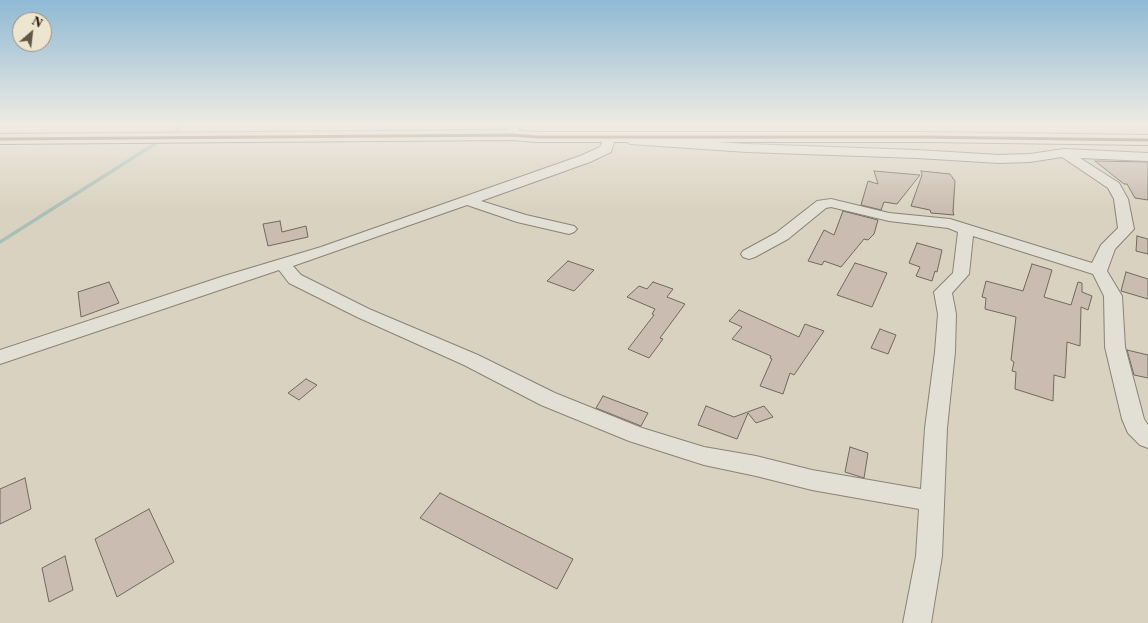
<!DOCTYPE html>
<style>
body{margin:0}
#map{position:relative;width:1148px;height:623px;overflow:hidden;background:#dad2c0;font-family:"Libre Caslon Text",serif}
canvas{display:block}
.north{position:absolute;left:12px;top:12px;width:40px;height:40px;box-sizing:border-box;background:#ede5d0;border:1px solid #9c917f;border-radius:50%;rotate:28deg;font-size:11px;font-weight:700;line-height:16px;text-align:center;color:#221305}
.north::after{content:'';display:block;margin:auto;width:14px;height:18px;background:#625646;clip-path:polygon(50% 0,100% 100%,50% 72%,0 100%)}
</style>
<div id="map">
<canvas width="1148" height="623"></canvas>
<div class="north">N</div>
</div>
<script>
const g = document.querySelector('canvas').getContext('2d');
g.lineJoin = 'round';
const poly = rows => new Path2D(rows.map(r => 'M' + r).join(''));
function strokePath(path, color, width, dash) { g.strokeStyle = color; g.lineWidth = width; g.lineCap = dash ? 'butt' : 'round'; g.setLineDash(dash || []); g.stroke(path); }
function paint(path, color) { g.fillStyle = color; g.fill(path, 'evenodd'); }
strokePath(poly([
 [167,136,188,123],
 [0,242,161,140]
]), '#aac0b6', 3.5);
const building = poly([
 [1095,161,1148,162,1148,200,1135,198,1127,184,1124,184,1095,161],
 [874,171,920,175,897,204,884,202,881,210,861,205,868,181,878,184,874,171],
 [921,171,950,174,955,181,953,212,954,215,931,213,930,210,911,206,922,175,921,171],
 [843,211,878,220,874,234,868,240,864,239,841,267,824,261,822,265,808,261,824,230,834,235,843,211],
 [280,221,282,232,306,226,308,237,268,246,263,224,280,221],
 [1137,236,1148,239,1148,254,1136,251,1137,236],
 [917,243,942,250,937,272,935,271,932,281,916,276,920,267,909,263,917,243],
 [568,261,594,270,574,291,547,281,568,261],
 [855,263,887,273,872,307,837,295,855,263],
 [1032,264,1052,270,1044,297,1071,305,1078,282,1082,283,1082,292,1092,296,1088,310,1081,307,1080,346,1067,342,1065,378,1054,375,1053,401,1015,389,1016,372,1012,371,1014,362,1011,360,1016,317,985,309,986,298,982,297,986,281,1023,291,1032,264],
 [1126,272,1148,279,1148,299,1121,291,1126,272],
 [109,282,119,303,81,317,78,292,109,282],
 [653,282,673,289,667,297,685,304,660,338,663,339,649,358,628,349,654,315,652,314,655,309,627,297,639,286,647,289,653,282],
 [739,310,799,337,805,324,824,331,794,375,790,373,783,394,760,386,772,359,770,358,771,356,732,339,742,327,729,321,739,310],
 [880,329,896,335,888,354,871,348,880,329],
 [1127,350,1148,355,1148,378,1134,375,1127,350],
 [306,379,317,385,299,400,288,393,306,379],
 [603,396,648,413,641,426,596,408,603,396],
 [706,406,734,417,764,406,773,417,756,423,748,413,737,439,698,425,706,406],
 [850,447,868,453,864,478,845,472,850,447],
 [25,478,31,509,0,524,0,489,25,478],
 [440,493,573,559,557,589,420,518,440,493],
 [149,509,174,562,117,597,95,539,149,509],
 [65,556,73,590,49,602,42,568,65,556]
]);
paint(building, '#cabcb0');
strokePath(building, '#70695e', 1);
const minor = poly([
 [508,123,520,123,516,138,512,139,506,135,508,123],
 [610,132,616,136,611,152,590,162,481,201,526,215,574,226,577,229,574,232,569,234,517,222,467,205,293,266,301,275,369,309,478,355,555,393,642,428,704,447,756,456,812,470,921,489,925,428,935,352,938,314,934,292,953,273,958,232,948,228,889,221,831,207,826,208,788,239,755,257,749,259,743,257,741,254,743,251,776,233,817,201,831,199,889,213,950,219,1092,263,1101,245,1118,228,1114,199,1108,188,1062,157,1030,162,999,163,917,158,747,152,630,144,624,140,630,136,747,144,917,150,999,155,1030,154,1064,149,1148,153,1148,161,1080,158,1119,183,1128,199,1134,229,1115,249,1107,271,1122,296,1125,347,1144,419,1148,425,1148,448,1140,445,1128,433,1122,419,1105,347,1104,296,1093,274,973,236,969,274,952,293,956,314,955,352,947,428,942,556,931,623,903,623,916,556,919,509,812,490,756,476,704,465,629,441,541,405,464,365,357,317,289,283,279,270,0,364,0,350,224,276,321,247,580,156,600,147,604,136,610,132]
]);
const highway = poly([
 [512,130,537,132,924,132,1148,135,1148,145,924,142,537,142,512,140,0,144,0,134,512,130]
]);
strokePath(minor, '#898377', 2);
strokePath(highway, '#70695e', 2);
paint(minor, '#e2dfd5');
paint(highway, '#ddd9ce');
strokePath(poly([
 [0,139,512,135,537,137,924,137,1148,140]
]), '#7a4b2a', 3);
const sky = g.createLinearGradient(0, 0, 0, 210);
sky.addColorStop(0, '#8fb9d4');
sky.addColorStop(0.59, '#eeebe3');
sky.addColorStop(1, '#eeebe300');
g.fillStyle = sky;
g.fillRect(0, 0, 1148, 210);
</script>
